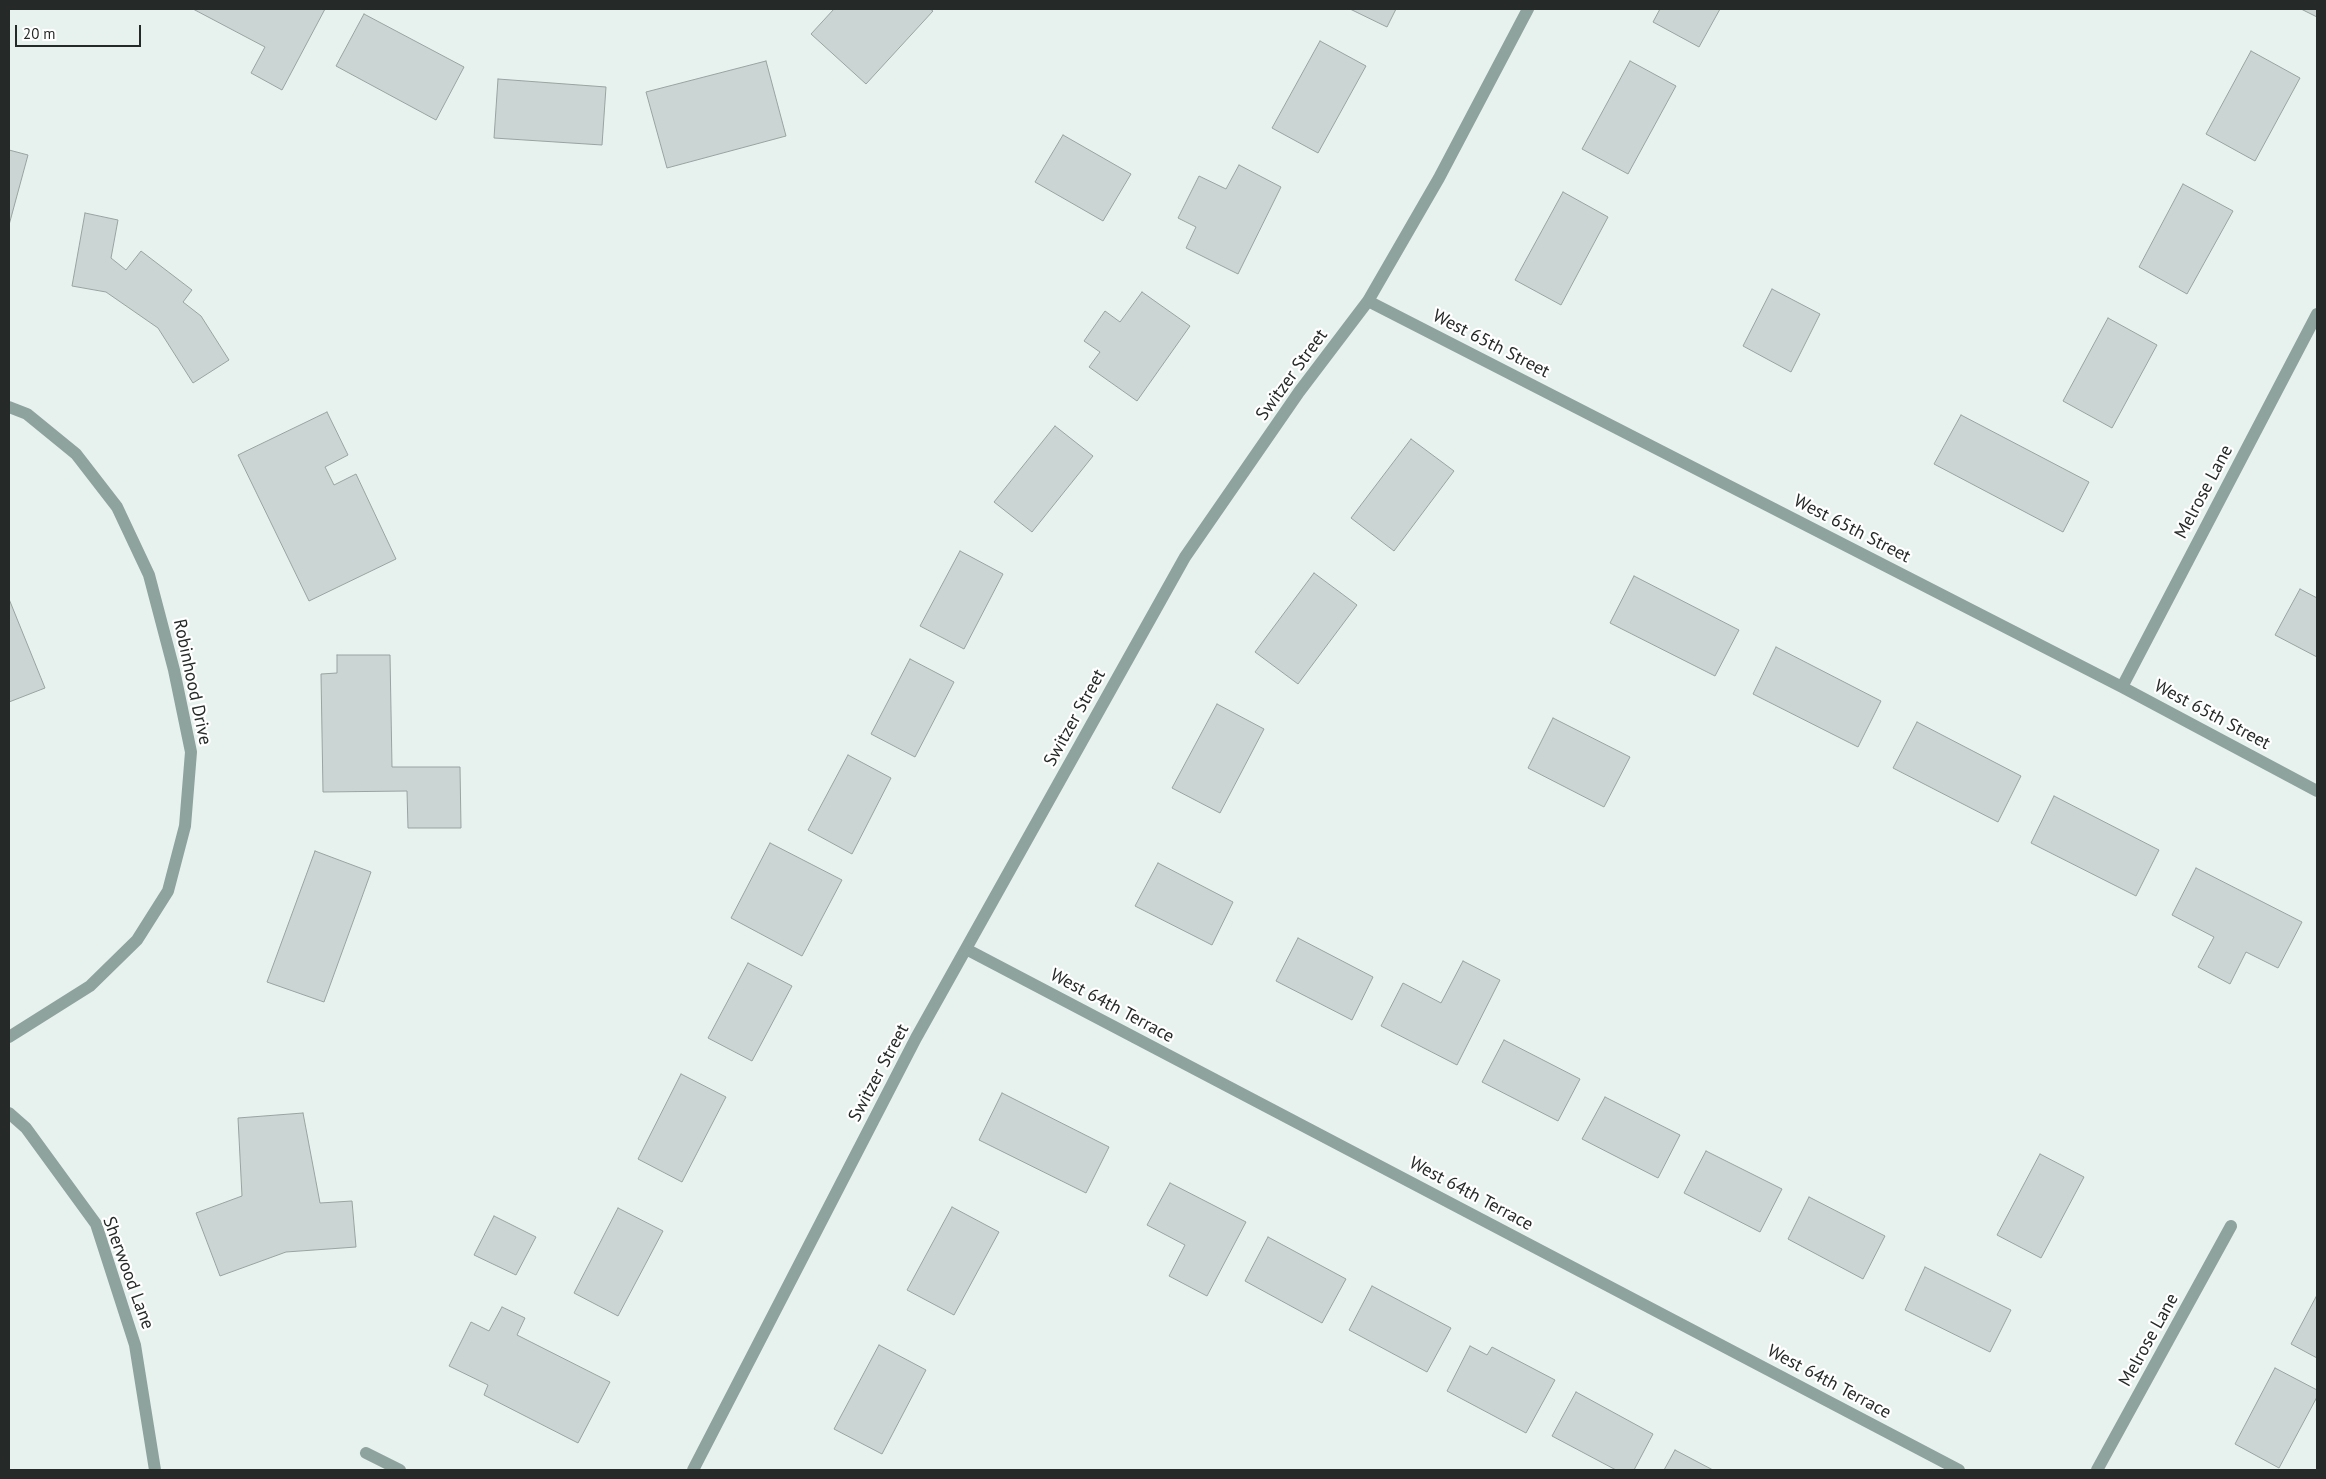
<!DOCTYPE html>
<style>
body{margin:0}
#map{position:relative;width:2326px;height:1479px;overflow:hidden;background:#e7f2ef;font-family:"PT Sans",sans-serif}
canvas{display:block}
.frame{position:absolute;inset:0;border:10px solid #252928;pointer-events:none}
.scale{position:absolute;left:15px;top:25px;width:126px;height:22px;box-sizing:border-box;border:2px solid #252928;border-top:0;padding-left:6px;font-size:15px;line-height:18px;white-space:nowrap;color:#252928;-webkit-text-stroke:4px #fff;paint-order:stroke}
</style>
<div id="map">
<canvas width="2326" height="1479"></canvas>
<div class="frame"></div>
<div class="scale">20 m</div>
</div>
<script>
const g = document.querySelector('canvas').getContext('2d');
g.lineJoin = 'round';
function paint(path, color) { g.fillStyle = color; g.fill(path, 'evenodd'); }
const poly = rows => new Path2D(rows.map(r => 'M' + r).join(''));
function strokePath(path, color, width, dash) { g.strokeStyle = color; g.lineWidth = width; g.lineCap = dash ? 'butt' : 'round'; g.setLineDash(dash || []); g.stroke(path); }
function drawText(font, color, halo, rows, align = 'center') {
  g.font = font + ' "PT Sans",sans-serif'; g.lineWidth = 4.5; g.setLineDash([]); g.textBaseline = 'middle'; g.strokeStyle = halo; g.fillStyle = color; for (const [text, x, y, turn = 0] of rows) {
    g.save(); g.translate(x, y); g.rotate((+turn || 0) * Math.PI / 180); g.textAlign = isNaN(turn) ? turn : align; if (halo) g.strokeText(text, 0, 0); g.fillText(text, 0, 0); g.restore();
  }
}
const building = poly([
 [193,9,325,9,282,90,251,73,265,47,193,9],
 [834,9,930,9,933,11,866,84,811,34,834,9],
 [1350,9,1396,9,1387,27,1350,9],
 [1660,9,1720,9,1699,47,1653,22,1660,9],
 [2301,9,2317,9,2317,17,2301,9],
 [364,14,464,67,436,120,336,66,364,14],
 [1320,41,1366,66,1318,153,1272,128,1320,41],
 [2251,51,2300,78,2255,161,2206,134,2251,51],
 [766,61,786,136,667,168,646,92,766,61],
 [1630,61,1676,86,1628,174,1582,149,1630,61],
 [498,79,606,87,602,145,494,138,498,79],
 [1063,135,1131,174,1103,221,1035,182,1063,135],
 [9,150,28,155,9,225,9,150],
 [1239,165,1281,187,1238,274,1186,248,1196,227,1178,218,1199,176,1226,189,1239,165],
 [2183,184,2233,211,2187,294,2139,267,2183,184],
 [1563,192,1608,217,1561,305,1515,280,1563,192],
 [85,213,118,220,111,258,126,270,141,251,192,290,183,302,201,316,229,360,193,383,158,328,106,292,72,286,85,213],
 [1772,289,1820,314,1791,372,1743,346,1772,289],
 [1142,292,1190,326,1137,401,1089,367,1100,352,1084,341,1105,311,1120,322,1142,292],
 [2108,318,2157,345,2112,428,2063,401,2108,318],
 [327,412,348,455,325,467,334,485,356,474,396,559,309,601,238,455,327,412],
 [1961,415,2089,482,2063,532,1934,464,1961,415],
 [1055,426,1093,456,1032,532,994,502,1055,426],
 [1411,439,1454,471,1394,551,1351,518,1411,439],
 [960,551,1003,574,964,649,920,626,960,551],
 [1314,573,1357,605,1298,684,1255,652,1314,573],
 [1634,576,1739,630,1715,676,1610,623,1634,576],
 [2300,589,2317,598,2317,657,2275,635,2300,589],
 [9,599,45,688,9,702,9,599],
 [1776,647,1881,701,1858,747,1753,694,1776,647],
 [337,655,390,655,392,767,460,767,461,828,408,828,407,791,323,792,321,674,337,673,337,655],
 [910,659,954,682,915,757,871,734,910,659],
 [1217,704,1264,729,1220,813,1172,788,1217,704],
 [1553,718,1630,757,1604,807,1528,768,1553,718],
 [1917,722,2021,776,1998,822,1893,768,1917,722],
 [848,755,891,778,852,854,808,830,848,755],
 [2054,796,2159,850,2136,896,2031,843,2054,796],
 [770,843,842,880,802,956,731,918,770,843],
 [315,851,371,872,324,1002,267,982,315,851],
 [1158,863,1233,902,1212,945,1135,906,1158,863],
 [2196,868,2302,922,2278,968,2246,952,2230,984,2198,967,2214,937,2172,915,2196,868],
 [1298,938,1373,977,1352,1020,1276,981,1298,938],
 [1463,961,1500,980,1457,1065,1381,1026,1403,983,1441,1003,1463,961],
 [748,963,792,986,752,1061,708,1038,748,963],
 [1504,1040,1580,1079,1558,1121,1482,1082,1504,1040],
 [681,1074,726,1097,682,1182,638,1159,681,1074],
 [1002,1093,1109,1147,1086,1193,979,1140,1002,1093],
 [1605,1097,1680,1135,1658,1178,1582,1139,1605,1097],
 [303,1113,320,1203,352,1201,356,1247,286,1252,220,1276,196,1213,242,1196,238,1118,303,1113],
 [1706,1151,1782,1189,1760,1232,1684,1193,1706,1151],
 [2040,1154,2084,1177,2041,1258,1997,1235,2040,1154],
 [1170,1183,1246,1222,1207,1296,1169,1276,1185,1245,1147,1225,1170,1183],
 [1809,1197,1885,1236,1863,1279,1788,1239,1809,1197],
 [952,1207,999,1232,954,1315,907,1290,952,1207],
 [618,1208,663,1231,618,1316,574,1293,618,1208],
 [494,1216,536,1237,516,1275,474,1255,494,1216],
 [1268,1237,1346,1279,1322,1323,1245,1281,1268,1237],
 [1925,1267,2011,1310,1990,1352,1905,1310,1925,1267],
 [1372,1286,1451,1328,1427,1372,1349,1330,1372,1286],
 [2317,1295,2317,1358,2291,1344,2317,1295],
 [502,1307,525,1318,517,1335,610,1382,578,1443,484,1395,488,1385,449,1366,471,1322,489,1331,502,1307],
 [879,1345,926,1370,882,1454,834,1429,879,1345],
 [1470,1346,1487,1355,1492,1347,1555,1380,1526,1433,1447,1391,1470,1346],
 [2275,1368,2317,1390,2317,1397,2279,1468,2235,1444,2275,1368],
 [1576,1392,1653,1434,1634,1470,1616,1470,1552,1436,1576,1392],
 [1675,1450,1713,1470,1664,1470,1675,1450]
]);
paint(building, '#cbd5d3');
strokePath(building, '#99a3a1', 1);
strokePath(poly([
 [1368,301,2122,687,2317,791],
 [9,407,27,414,76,454,117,507,149,575,174,670,191,752,185,826,168,891,137,940,90,986,9,1037],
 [2122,687,2317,314],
 [966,949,1959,1470],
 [9,1113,26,1128,96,1224,135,1345,155,1470],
 [366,1453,400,1470],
 [693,1470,916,1038,1185,557,1299,392,1368,301,1439,178,1528,9],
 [2097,1470,2231,1226]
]), '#8ea39e', 12);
drawText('18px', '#252928', '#fff', [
 ["West 65th Street",1491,344,27],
 ["Switzer Street",1292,375,-54],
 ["Melrose Lane",2204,492,-62],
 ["West 65th Street",1852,529,27],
 ["Robinhood Drive",192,682,78],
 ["West 65th Street",2212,715,28],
 ["Switzer Street",1075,718,-61],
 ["West 64th Terrace",1112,1006,28],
 ["Switzer Street",879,1073,-62],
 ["West 64th Terrace",1471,1194,28],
 ["Sherwood Lane",128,1273,70],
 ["Melrose Lane",2149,1340,-61],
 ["West 64th Terrace",1829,1382,28]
]);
</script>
